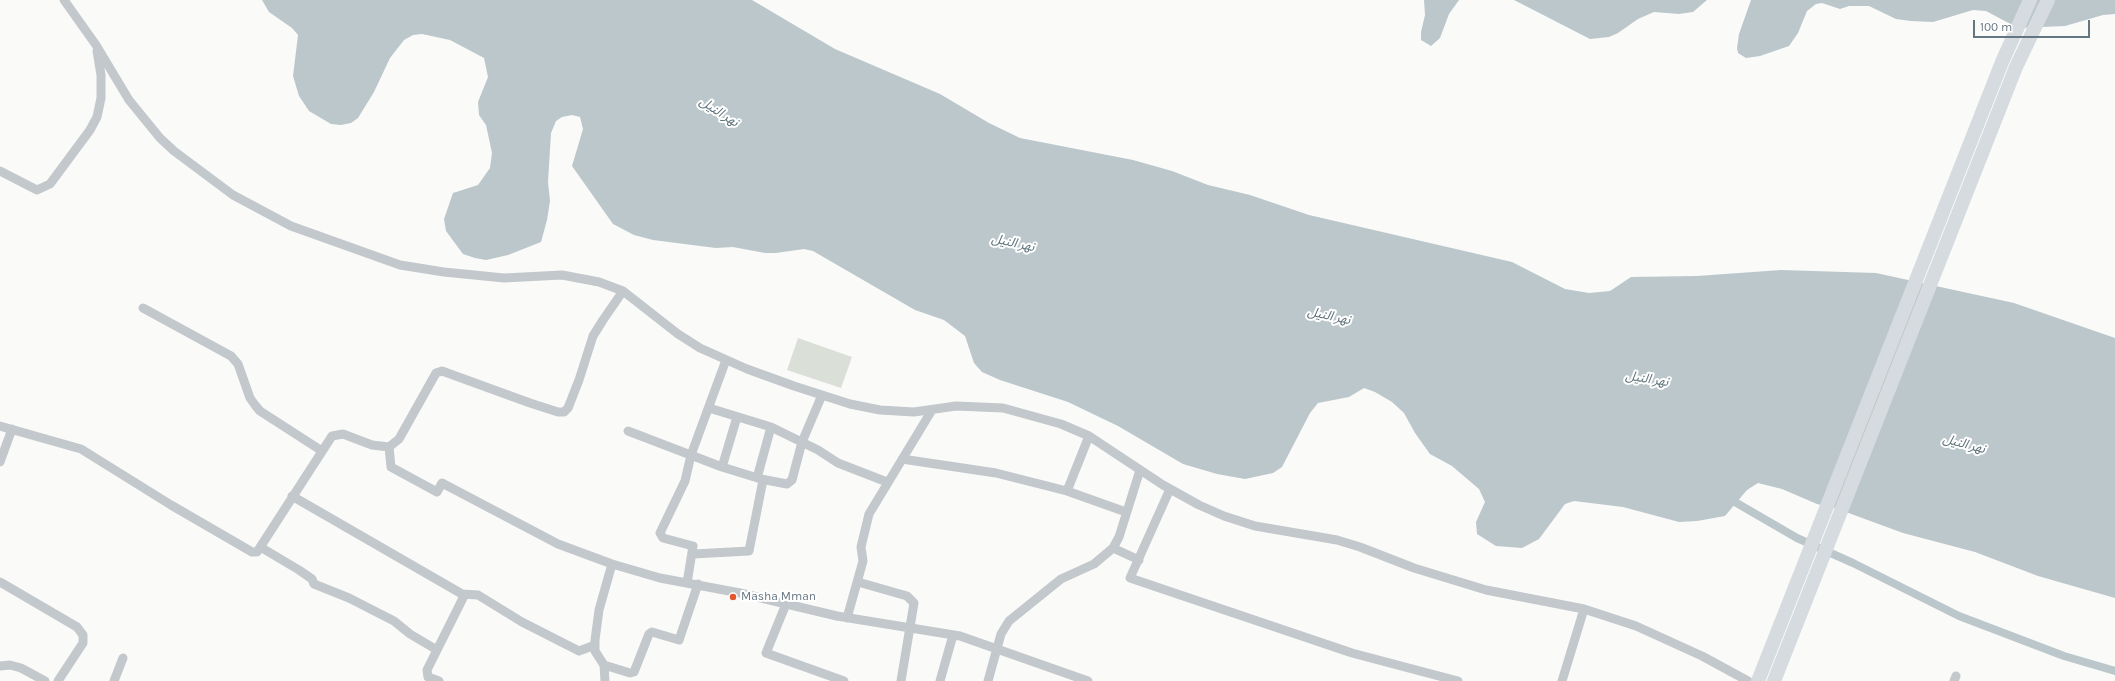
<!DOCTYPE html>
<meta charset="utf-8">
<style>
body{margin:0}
#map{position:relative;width:2115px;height:681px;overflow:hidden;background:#fafaf8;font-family:Karla,sans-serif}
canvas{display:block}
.scale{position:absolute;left:1973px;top:20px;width:117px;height:18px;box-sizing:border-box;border:2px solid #657683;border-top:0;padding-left:5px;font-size:12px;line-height:14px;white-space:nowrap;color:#657683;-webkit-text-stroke:3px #fff;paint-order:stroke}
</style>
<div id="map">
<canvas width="2115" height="681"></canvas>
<div class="scale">100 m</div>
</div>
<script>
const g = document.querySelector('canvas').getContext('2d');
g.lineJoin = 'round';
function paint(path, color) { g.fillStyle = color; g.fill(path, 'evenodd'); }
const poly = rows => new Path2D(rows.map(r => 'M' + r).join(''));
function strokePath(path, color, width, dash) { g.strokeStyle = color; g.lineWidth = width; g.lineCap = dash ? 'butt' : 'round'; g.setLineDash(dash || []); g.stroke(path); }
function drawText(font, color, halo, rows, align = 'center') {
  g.font = font + ' Karla,"Noto Sans Arabic",sans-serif'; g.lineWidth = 4; g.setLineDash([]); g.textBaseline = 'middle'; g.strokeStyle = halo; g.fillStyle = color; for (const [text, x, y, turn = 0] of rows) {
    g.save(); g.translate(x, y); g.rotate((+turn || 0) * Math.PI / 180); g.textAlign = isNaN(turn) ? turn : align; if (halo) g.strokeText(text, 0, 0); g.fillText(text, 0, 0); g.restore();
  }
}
paint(poly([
 [798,338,852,357,841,388,787,370]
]), '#dadfd7');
paint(poly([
 [262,0,752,0,835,49,940,94,989,123,1020,138,1133,160,1172,171,1208,185,1250,195,1309,215,1512,262,1565,289,1589,293,1610,291,1631,277,1697,276,1781,270,1876,273,2014,303,2115,338,2115,598,2038,576,1975,552,1903,533,1835,508,1817,504,1782,489,1758,483,1747,490,1725,516,1697,521,1679,522,1623,507,1574,501,1565,504,1539,539,1522,548,1496,546,1477,534,1476,522,1485,502,1479,489,1452,466,1430,454,1415,433,1404,413,1392,402,1375,392,1364,388,1349,397,1318,403,1310,413,1282,467,1273,473,1245,479,1217,474,1183,464,1118,426,1068,402,1000,380,982,372,974,363,965,336,944,320,915,310,813,251,804,249,776,253,765,253,733,247,716,248,653,240,634,235,613,224,572,166,583,129,580,117,572,115,562,117,556,121,551,133,548,182,550,201,547,220,541,242,508,255,486,260,475,258,463,254,446,231,444,219,453,193,478,185,490,168,492,153,486,125,479,115,478,102,488,77,484,58,450,40,422,34,413,35,404,40,390,58,374,92,358,118,351,123,341,125,331,124,309,111,299,96,293,76,298,35,292,28,269,12],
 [1424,0,1459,0,1449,14,1440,38,1431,46,1421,40,1421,32,1425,15],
 [1514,0,1707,0,1693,12,1679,14,1654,12,1638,19,1618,33,1609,37,1590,39],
 [1751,0,2115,0,2115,14,2103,15,2065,26,2018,28,1986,11,1973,10,1933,22,1911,21,1896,19,1869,6,1849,6,1840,9,1822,3,1816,4,1807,11,1798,33,1789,46,1760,56,1746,58,1738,53,1737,48,1739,34]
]), '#bbc7cb');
strokePath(poly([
 [1728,498,1797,538,1853,563,1959,616,2064,656,2115,671]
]), '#bbc7cb', 8);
strokePath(poly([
 [64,0,96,45,129,100,160,138,174,151,233,195,291,226,400,265,444,272,504,278,562,275,599,282,623,291,678,334,700,348,747,369,794,386,850,404,880,410,914,412,956,406,1003,408,1061,424,1089,436,1163,485,1199,505,1224,516,1255,526,1337,540,1360,547,1414,568,1486,590,1584,609,1636,626,1702,656,1748,681],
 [0,171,37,190,50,184,90,130,97,117,101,98,101,75,97,51],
 [143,308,231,356,238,364,250,398,255,405,260,411,322,451],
 [709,408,771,427,818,450,838,463,887,482],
 [0,426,81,449,171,505,252,552,257,552,332,436,343,434,372,445,389,447,399,439,436,373,442,371,530,403,558,412,564,412,568,408,579,380,593,336,603,320,623,291],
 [628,431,722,467,761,479,787,484,792,480,802,442,822,395],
 [389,447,391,467,437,492,442,483,558,544,612,564,660,578,740,593,837,616,960,636,1088,681],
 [902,459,996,473,1067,491,1126,512],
 [0,462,12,429],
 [722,467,737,417],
 [757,478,771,427],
 [1170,489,1130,578,1352,653,1458,681],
 [1067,491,1089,436],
 [292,496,462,594,463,598,427,670,428,677,439,681],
 [262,548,299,570,312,579,314,584,349,598,394,621,410,634,437,650],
 [1113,548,1139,560],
 [693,554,749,551,763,480],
 [0,582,77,627,83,635,83,643,58,681],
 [858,582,907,596,914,603,901,681],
 [687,583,693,546,663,538,660,533,685,481,691,455,726,360],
 [462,594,478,595,522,622,579,651,595,645],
 [786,604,766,653,844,681],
 [847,618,863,561,861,547,869,514,932,410],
 [604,665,630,673,634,672,649,634,652,632,679,640,698,584],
 [0,666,10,665,21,668,45,681],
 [114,681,123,658],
 [605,681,604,665,595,651,595,640,599,610,612,564],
 [940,681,953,635],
 [988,681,1001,634,1009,621,1061,579,1094,564,1113,548,1119,537,1140,470],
 [1562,681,1584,609],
 [1954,681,1956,676]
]), '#c3c8cc', 9);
strokePath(poly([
 [1758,681,2002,62,2030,0],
 [1774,681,2016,67,2048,0]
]), '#d6dbdf', 14);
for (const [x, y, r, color] of [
 [733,597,4,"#e4572e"]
]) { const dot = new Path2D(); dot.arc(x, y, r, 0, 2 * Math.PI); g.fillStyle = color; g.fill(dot); strokePath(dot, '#fff', 1.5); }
drawText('12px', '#657683', '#fff', [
 ["Masha Mman",741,597]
], 'left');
drawText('italic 13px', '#60757c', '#fff', [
 ["نهر النيل",719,112,33],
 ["نهر النيل",1013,243,12],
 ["نهر النيل",1329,316,12],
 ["نهر النيل",1647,379,9],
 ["نهر النيل",1964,444,15]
]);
</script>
